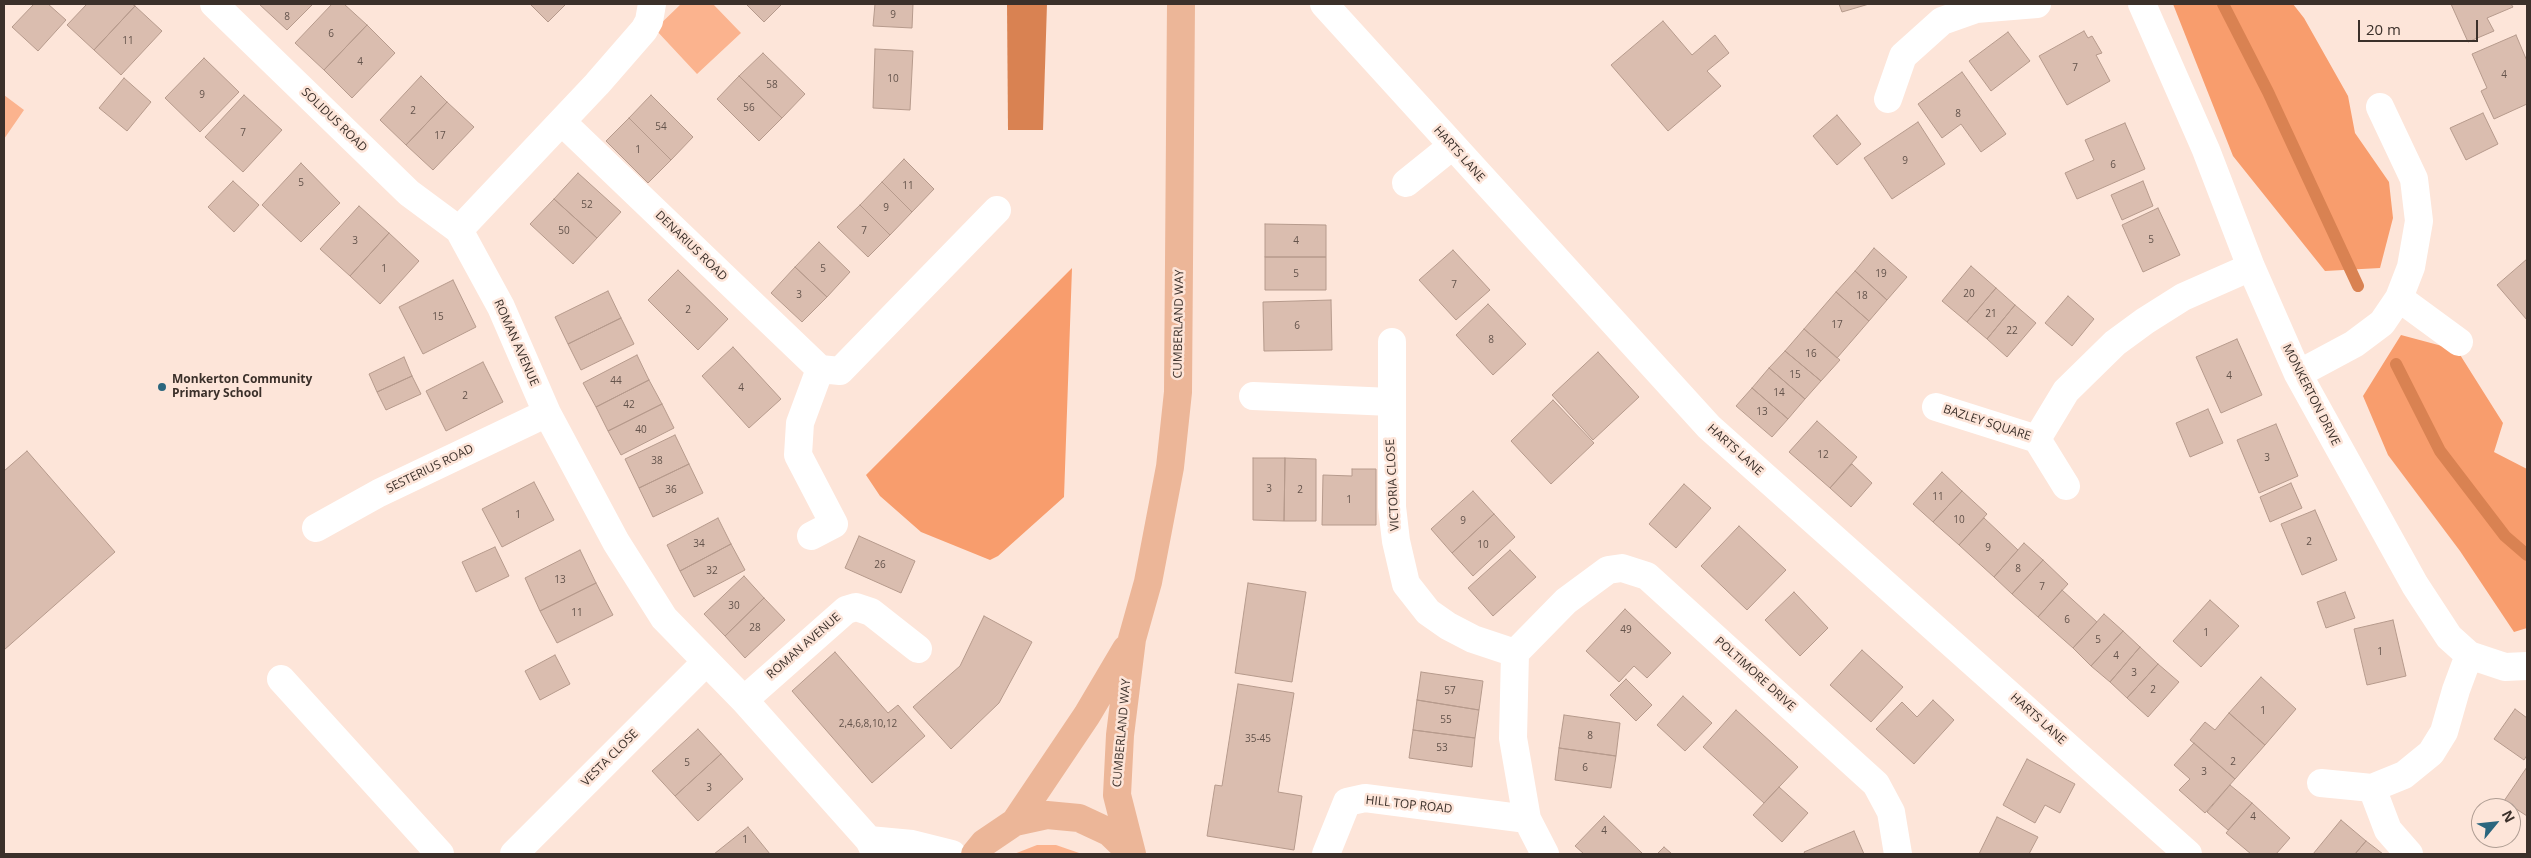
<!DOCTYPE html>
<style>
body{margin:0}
#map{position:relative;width:2531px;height:858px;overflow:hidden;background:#fde5d9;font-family:"Open Sans",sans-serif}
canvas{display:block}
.frame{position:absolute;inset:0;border:5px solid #3b302a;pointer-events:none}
.north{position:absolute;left:2471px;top:798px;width:50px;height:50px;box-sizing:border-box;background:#fde5d9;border:1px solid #af9d93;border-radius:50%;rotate:62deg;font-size:14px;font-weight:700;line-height:20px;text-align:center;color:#3b302a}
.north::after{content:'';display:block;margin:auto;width:18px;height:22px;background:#2b667e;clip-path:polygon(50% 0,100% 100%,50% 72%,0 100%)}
.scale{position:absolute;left:2358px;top:20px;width:120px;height:22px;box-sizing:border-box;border:2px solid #3b302a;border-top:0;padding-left:6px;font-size:15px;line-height:18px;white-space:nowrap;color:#3b302a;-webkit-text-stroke:4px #fde5d9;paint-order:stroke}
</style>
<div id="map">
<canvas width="2531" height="858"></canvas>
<div class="frame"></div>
<div class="north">N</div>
<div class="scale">20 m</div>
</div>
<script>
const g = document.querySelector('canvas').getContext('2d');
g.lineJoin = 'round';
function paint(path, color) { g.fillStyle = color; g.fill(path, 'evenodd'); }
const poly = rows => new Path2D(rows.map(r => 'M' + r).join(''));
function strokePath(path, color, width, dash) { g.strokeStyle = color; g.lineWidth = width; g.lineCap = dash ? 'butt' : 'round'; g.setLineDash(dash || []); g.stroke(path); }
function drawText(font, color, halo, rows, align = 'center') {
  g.font = font + ' "Open Sans",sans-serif'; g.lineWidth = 5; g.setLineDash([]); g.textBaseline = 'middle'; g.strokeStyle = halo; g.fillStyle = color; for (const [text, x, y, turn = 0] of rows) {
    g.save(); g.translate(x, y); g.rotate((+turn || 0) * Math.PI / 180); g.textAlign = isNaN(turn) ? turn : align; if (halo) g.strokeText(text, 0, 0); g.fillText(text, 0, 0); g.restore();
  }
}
paint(poly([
 [681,4,713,4,741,33,697,74,655,29],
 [4,95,24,110,4,139],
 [1037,845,1056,845,1082,854,1014,854]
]), '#fbb38e');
paint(poly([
 [2173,4,2293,4,2304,18,2348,96,2355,133,2389,182,2393,218,2380,268,2325,271,2233,156],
 [1072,268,1064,497,998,556,990,560,921,532,880,496,866,475],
 [2401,335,2457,350,2503,423,2494,452,2527,469,2527,628,2514,632,2460,551,2388,455,2363,396]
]), '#f89d6d');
paint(poly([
 [1007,4,1047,4,1043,130,1008,130]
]), '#d98252');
strokePath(poly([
 [2223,4,2268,92,2358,286],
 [2396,364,2440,451,2505,536,2527,555]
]), '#d98252', 12);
const building = poly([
 [34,4,48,4,66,20,38,51,12,27,34,4],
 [87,4,132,4,135,6,94,50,67,25,87,4],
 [259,4,313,4,287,30,259,4],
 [332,4,344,4,367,25,324,70,295,43,332,4],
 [530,4,566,4,548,22,530,4],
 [746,4,782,4,764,22,746,4],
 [875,4,913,4,912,28,873,26,875,4],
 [1839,4,1869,4,1842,12,1839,4],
 [2451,4,2511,4,2513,7,2487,18,2494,31,2468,42,2451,4],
 [135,6,162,31,121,75,94,50,135,6],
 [1663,21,1692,55,1715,35,1729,53,1707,71,1721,86,1668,131,1611,65,1663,21],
 [367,25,395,53,352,98,324,70,367,25],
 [2084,31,2088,38,2092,36,2102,53,2096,55,2110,81,2067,105,2039,56,2084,31],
 [2008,32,2030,61,1991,91,1969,61,2008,32],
 [2516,35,2527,61,2527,104,2494,119,2481,91,2487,88,2472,54,2516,35],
 [875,49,913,51,910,110,873,108,875,49],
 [763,53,805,94,782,118,739,76,763,53],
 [204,58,239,92,200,132,165,98,204,58],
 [1962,72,2006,134,1981,152,1961,124,1942,138,1918,104,1962,72],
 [421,76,447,102,406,145,380,120,421,76],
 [739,76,782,118,759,141,717,99,739,76],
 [124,78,151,102,127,131,99,108,124,78],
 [244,95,282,130,243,172,205,137,244,95],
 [651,95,693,137,671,160,629,118,651,95],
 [447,102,474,127,433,170,406,145,447,102],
 [2483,113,2498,144,2466,160,2450,128,2483,113],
 [1837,115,1861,144,1837,165,1813,136,1837,115],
 [629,118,671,160,648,183,606,141,629,118],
 [1918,122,1945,164,1892,199,1864,158,1918,122],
 [2125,123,2145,169,2077,199,2065,173,2094,160,2085,140,2125,123],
 [904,159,934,189,912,212,882,182,904,159],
 [301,163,340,203,301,242,262,205,301,163],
 [578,173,621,212,597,238,554,199,578,173],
 [233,181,259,205,234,232,208,207,233,181],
 [2143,181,2153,206,2122,220,2111,195,2143,181],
 [882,182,912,212,890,235,860,205,882,182],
 [554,199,597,238,573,264,530,224,554,199],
 [860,205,890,235,868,257,837,227,860,205],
 [359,206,389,233,350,276,320,249,359,206],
 [2158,208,2180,255,2143,272,2122,225,2158,208],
 [1265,224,1326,225,1326,257,1265,257,1265,224],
 [389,233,419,261,380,304,350,276,389,233],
 [819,242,850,272,827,297,795,267,819,242],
 [1874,248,1907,277,1887,300,1855,271,1874,248],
 [1453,250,1490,290,1456,320,1419,280,1453,250],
 [1265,257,1326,257,1326,290,1265,290,1265,257],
 [2527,259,2527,320,2497,285,2527,259],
 [1971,266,1996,288,1967,322,1942,301,1971,266],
 [795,267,827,297,802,322,771,293,795,267],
 [678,270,728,319,698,350,648,300,678,270],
 [1855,271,1887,300,1869,321,1836,292,1855,271],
 [453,280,476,327,423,354,399,307,453,280],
 [1996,288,2015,305,1987,339,1967,322,1996,288],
 [608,291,621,318,568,344,555,317,608,291],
 [1836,292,1869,321,1837,358,1804,329,1836,292],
 [2068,296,2094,319,2072,346,2045,323,2068,296],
 [1331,300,1332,350,1264,351,1263,302,1331,300],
 [1488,304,1526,344,1493,375,1456,335,1488,304],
 [2015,305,2036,323,2007,357,1987,339,2015,305],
 [621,318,634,344,581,370,568,344,621,318],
 [1804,329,1840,360,1821,381,1785,351,1804,329],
 [2237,339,2262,395,2221,413,2196,357,2237,339],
 [733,347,781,399,749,428,702,376,733,347],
 [1785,351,1821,381,1805,399,1769,368,1785,351],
 [1598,352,1639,397,1593,440,1552,395,1598,352],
 [637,355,649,380,596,407,583,383,637,355],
 [404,357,412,376,377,392,369,374,404,357],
 [483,362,503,402,446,431,426,391,483,362],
 [1769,368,1805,399,1788,419,1752,388,1769,368],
 [412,376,421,394,386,410,377,392,412,376],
 [649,380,662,404,608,431,596,407,649,380],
 [1752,388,1788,419,1772,437,1736,406,1752,388],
 [1553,400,1594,443,1551,484,1511,441,1553,400],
 [662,404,674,428,621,455,608,431,662,404],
 [2208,409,2223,443,2190,457,2176,423,2208,409],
 [1817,421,1857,457,1830,488,1789,452,1817,421],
 [2276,424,2298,476,2259,493,2237,440,2276,424],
 [675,435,689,464,639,488,625,459,675,435],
 [27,451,115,552,4,650,4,471,27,451],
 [1253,458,1285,458,1284,521,1253,520,1253,458],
 [1285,458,1316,459,1316,521,1284,521,1285,458],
 [689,464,703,493,653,517,639,488,689,464],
 [1852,464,1872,483,1851,507,1830,488,1852,464],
 [1352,469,1376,469,1376,525,1322,525,1323,475,1352,476,1352,469],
 [1942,472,1962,491,1933,522,1913,504,1942,472],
 [534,482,554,520,502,547,482,509,534,482],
 [2291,483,2302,508,2270,522,2260,497,2291,483],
 [1684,484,1711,508,1676,548,1649,524,1684,484],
 [1473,491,1494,514,1452,553,1431,529,1473,491],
 [1962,491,1987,514,1959,545,1933,522,1962,491],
 [2315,510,2337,560,2302,575,2281,524,2315,510],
 [1494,514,1515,537,1473,576,1452,553,1494,514],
 [718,518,731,544,680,571,667,545,718,518],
 [1984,518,2018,550,1994,577,1959,545,1984,518],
 [1739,526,1786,570,1747,610,1701,566,1739,526],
 [859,536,915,561,901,593,845,568,859,536],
 [2024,543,2043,560,2012,594,1994,577,2024,543],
 [731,544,745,570,694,597,680,571,731,544],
 [495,547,509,576,476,592,462,562,495,547],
 [580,550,596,583,540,611,525,578,580,550],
 [1510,550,1536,577,1493,616,1468,588,1510,550],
 [2043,560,2068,584,2038,617,2012,594,2043,560],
 [744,576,764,598,725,636,704,614,744,576],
 [596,583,613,615,557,643,540,611,596,583],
 [1248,583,1306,592,1292,682,1235,673,1248,583],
 [2062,590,2097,622,2073,648,2038,617,2062,590],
 [1794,592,1828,628,1800,656,1765,620,1794,592],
 [2345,592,2355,618,2326,628,2317,602,2345,592],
 [764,598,785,620,745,658,725,636,764,598],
 [2210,600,2239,626,2201,667,2173,641,2210,600],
 [1625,609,1671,653,1647,678,1634,666,1619,682,1586,651,1625,609],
 [2104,614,2123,631,2091,666,2073,648,2104,614],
 [984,616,1032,642,999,703,951,749,913,707,960,666,984,616],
 [2393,620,2406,676,2367,685,2354,629,2393,620],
 [2123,631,2140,647,2110,682,2091,666,2123,631],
 [2140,647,2158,664,2127,698,2110,682,2140,647],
 [1862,650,1903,687,1871,722,1830,685,1862,650],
 [835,652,888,713,898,705,925,736,872,783,792,691,835,652],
 [555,655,570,684,540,700,525,671,555,655],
 [2158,664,2179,682,2148,717,2127,698,2158,664],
 [1421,672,1483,681,1479,710,1417,700,1421,672],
 [2261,677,2296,709,2265,745,2229,713,2261,677],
 [1626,679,1652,705,1636,721,1610,695,1626,679],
 [1238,684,1294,693,1278,792,1302,796,1294,850,1207,836,1215,785,1222,786,1238,684],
 [1683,696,1712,723,1685,751,1657,725,1683,696],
 [1417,700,1479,710,1475,738,1413,730,1417,700],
 [1933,700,1954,720,1914,764,1876,729,1902,702,1917,717,1933,700],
 [2515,709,2527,718,2527,755,2524,760,2494,739,2515,709],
 [1736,710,1798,767,1764,803,1703,747,1736,710],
 [2229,713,2265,745,2235,779,2190,740,2205,722,2215,730,2229,713],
 [1564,715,1620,723,1616,756,1559,748,1564,715],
 [698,729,721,754,675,796,652,771,698,729],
 [1413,730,1475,738,1472,767,1409,758,1413,730],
 [2194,743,2235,779,2205,813,2179,790,2190,779,2174,765,2194,743],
 [1559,748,1616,756,1611,788,1555,780,1559,748],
 [721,754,743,779,698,821,675,796,721,754],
 [2027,759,2075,784,2060,813,2045,805,2035,823,2003,805,2027,759],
 [2527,767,2527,816,2504,801,2527,767],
 [2230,785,2252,803,2228,830,2207,812,2230,785],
 [1779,787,1808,813,1782,842,1753,815,1779,787],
 [2252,803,2290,838,2276,854,2251,854,2226,833,2252,803],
 [1604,816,1643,854,1584,854,1575,846,1604,816],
 [1997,817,2038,837,2029,854,1979,854,1997,817],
 [2341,820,2366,841,2355,854,2313,854,2341,820],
 [748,827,770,854,714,854,748,827],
 [1854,831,1864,854,1805,854,1804,852,1854,831],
 [2366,841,2383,854,2355,854,2366,841],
 [1664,847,1672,854,1657,854,1664,847]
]);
paint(building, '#dabdaf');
strokePath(building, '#b69a8c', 1);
strokePath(poly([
 [214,4,409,193,459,230,501,307,547,413,616,542,664,618,744,700,811,775,869,840,876,854],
 [1324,4,1709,427,2188,854],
 [2142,4,2206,150,2251,267,2298,374,2415,585,2449,637,2469,655,2505,667,2527,666],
 [1888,99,1903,56,1942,21,1976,9,2037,4],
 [562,122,820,369,800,423,798,455,834,524,811,536],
 [1406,183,1452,146],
 [459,230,597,84,644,30,649,21,652,4],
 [2399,298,2459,342],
 [1392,342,1392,507,1396,541,1406,584,1428,612,1448,626,1473,639,1515,653],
 [820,369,840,371,997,210],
 [2298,374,2354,344,2382,323,2399,298,2411,267,2419,221,2414,179,2380,107],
 [1253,396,1391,402],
 [1936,407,2037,439,2066,391,2115,343,2145,321,2183,297,2251,267],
 [2037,439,2066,486],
 [316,528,379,493,547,413],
 [281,679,440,854],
 [744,700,846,610,856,607,871,612,918,649],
 [2321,783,2372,788,2404,775,2431,753,2444,732,2456,690,2469,655],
 [2372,788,2388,830,2409,854],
 [869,840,912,844,952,854],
 [514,854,706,662],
 [1326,854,1347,802,1365,798,1527,819],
 [1545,854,1527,819,1513,738,1515,653,1566,601,1608,570,1622,568,1647,576,1876,784,1891,812,1898,854]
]), '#fff', 28);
strokePath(poly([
 [1015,822,1047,815,1079,818,1109,832,1132,854],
 [975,854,984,843,1015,822,1087,715,1126,649],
 [1132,854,1117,795,1120,735,1132,639,1148,582,1170,467,1178,392,1181,4]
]), '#ecb698', 28);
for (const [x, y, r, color] of [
 [162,387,5,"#2b667e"]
]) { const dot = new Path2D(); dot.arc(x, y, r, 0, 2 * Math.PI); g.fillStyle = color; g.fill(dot); strokePath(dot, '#fde5d9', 2); }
drawText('10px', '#63534b', null, [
 ["9",893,15],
 ["8",287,17],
 ["6",331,34],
 ["11",128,41],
 ["4",360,62],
 ["7",2075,68],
 ["4",2504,75],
 ["10",893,79],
 ["58",772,85],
 ["9",202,95],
 ["56",749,108],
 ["2",413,111],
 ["8",1958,114],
 ["54",661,127],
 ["7",243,133],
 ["17",440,136],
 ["1",638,150],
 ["9",1905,161],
 ["6",2113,165],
 ["5",301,183],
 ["11",908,186],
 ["52",587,205],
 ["9",886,208],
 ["50",564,231],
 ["7",864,231],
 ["5",2151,240],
 ["3",355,241],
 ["4",1296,241],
 ["1",384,269],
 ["5",823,269],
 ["5",1296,274],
 ["19",1881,274],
 ["7",1454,285],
 ["20",1969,294],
 ["3",799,295],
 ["18",1862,296],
 ["2",688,310],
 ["21",1991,314],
 ["15",438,317],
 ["17",1837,325],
 ["6",1297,326],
 ["22",2012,331],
 ["8",1491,340],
 ["16",1811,354],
 ["15",1795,375],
 ["4",2229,376],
 ["44",616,381],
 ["4",741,388],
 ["14",1779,393],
 ["2",465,396],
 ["42",629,405],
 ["13",1762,412],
 ["40",641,430],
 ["12",1823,455],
 ["3",2267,458],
 ["38",657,461],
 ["3",1269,489],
 ["36",671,490],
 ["2",1300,490],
 ["11",1938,497],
 ["1",1349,500],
 ["1",518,515],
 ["10",1959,520],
 ["9",1463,521],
 ["2",2309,542],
 ["34",699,544],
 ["10",1483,545],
 ["9",1988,548],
 ["26",880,565],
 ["8",2018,569],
 ["32",712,571],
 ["13",560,580],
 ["7",2042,587],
 ["30",734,606],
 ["11",577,613],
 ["6",2067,620],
 ["28",755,628],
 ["49",1626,630],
 ["1",2206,633],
 ["5",2098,640],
 ["1",2380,652],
 ["4",2116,656],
 ["3",2134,673],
 ["2",2153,690],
 ["57",1450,691],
 ["1",2263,711],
 ["55",1446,720],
 ["2,4,6,8,10,12",868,724],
 ["8",1590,736],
 ["35-45",1258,739],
 ["53",1442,748],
 ["2",2233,762],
 ["5",687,763],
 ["6",1585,768],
 ["3",2204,772],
 ["3",709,788],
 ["4",2253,817],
 ["4",1604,831],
 ["1",745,840]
]);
drawText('12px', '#3b302a', '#fde5d9', [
 ["SOLIDUS ROAD",334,120,44],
 ["HARTS LANE",1459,154,48],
 ["DENARIUS ROAD",691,246,44],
 ["CUMBERLAND WAY",1179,324,-89],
 ["ROMAN AVENUE",516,343,66],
 ["MONKERTON DRIVE",2311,395,63],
 ["BAZLEY SQUARE",1987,423,18],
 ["HARTS LANE",1735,450,42],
 ["SESTERIUS ROAD",430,469,-26],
 ["VICTORIA CLOSE",1393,485,-93],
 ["ROMAN AVENUE",804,646,-41],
 ["POLTIMORE DRIVE",1755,674,42],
 ["HARTS LANE",2038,719,42],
 ["CUMBERLAND WAY",1122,733,-85],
 ["VESTA CLOSE",610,758,-45],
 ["HILL TOP ROAD",1409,805,6]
]);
drawText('bold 12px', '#3b302a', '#fde5d9', [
 ["Monkerton Community",172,380],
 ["Primary School",172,394]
], 'left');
</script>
